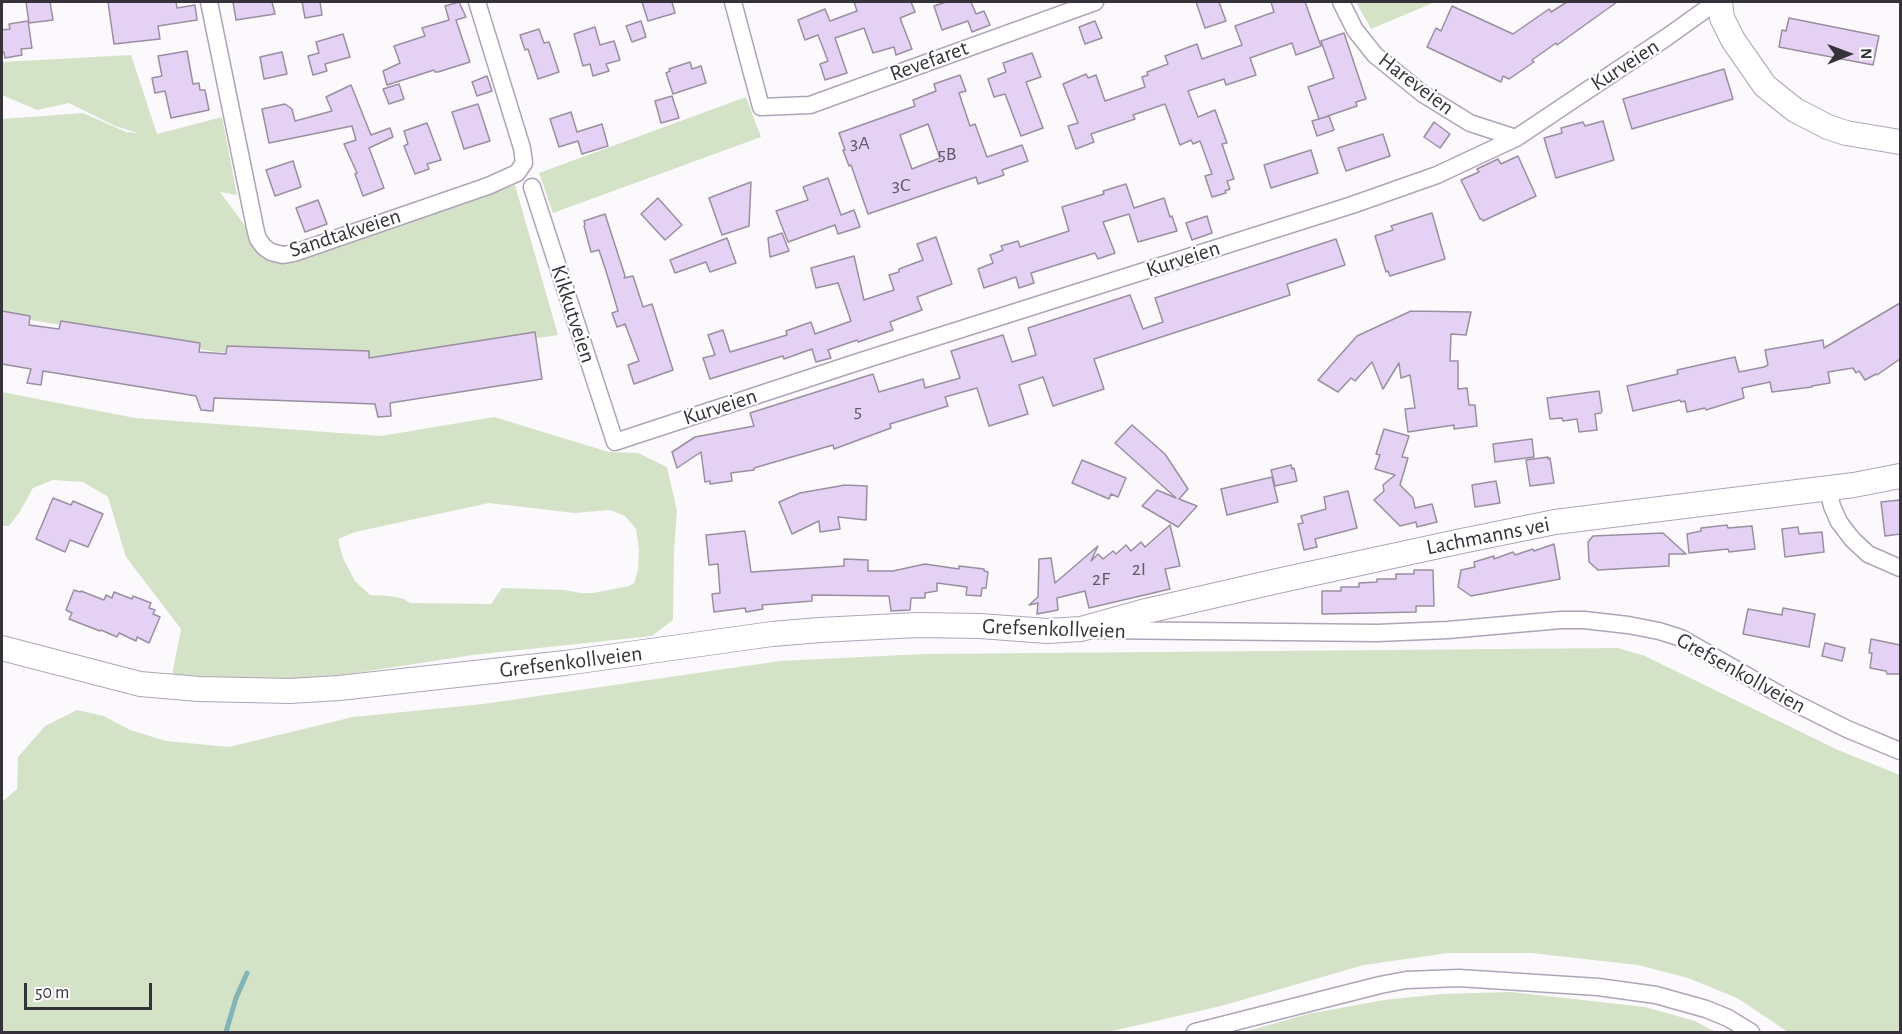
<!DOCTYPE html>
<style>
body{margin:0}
#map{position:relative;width:1902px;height:1034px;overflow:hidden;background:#fcf9fd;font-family:"Alegreya Sans",sans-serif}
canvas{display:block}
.frame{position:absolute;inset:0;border:3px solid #363239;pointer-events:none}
.north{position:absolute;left:1818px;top:24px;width:60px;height:60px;-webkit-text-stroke:4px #fff;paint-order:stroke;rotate:89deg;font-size:16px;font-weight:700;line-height:24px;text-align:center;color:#363239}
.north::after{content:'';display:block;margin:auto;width:21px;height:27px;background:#363239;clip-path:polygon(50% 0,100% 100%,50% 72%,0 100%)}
.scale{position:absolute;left:24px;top:983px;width:128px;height:27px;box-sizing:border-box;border:3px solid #363239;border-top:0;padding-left:8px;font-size:18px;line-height:21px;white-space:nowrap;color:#363239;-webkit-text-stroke:4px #fff;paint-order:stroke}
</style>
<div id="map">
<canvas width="1902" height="1034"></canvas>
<div class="frame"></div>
<div class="north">N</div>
<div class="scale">50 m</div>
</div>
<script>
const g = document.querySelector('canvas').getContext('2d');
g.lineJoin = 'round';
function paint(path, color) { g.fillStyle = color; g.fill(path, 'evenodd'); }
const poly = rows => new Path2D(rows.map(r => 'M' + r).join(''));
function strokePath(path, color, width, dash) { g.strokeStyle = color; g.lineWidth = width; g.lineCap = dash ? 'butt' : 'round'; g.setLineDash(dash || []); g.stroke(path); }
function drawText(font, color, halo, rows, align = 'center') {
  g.font = font + ' "Alegreya Sans",sans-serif'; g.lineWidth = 4.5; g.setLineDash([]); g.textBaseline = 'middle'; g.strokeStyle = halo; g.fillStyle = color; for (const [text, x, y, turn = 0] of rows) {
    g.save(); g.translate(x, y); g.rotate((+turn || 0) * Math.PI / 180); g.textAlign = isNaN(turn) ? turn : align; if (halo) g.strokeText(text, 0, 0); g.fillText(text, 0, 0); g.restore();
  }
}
paint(poly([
 [1356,2,1435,2,1371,29],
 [131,55,157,134,222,117,237,195,220,192,272,262,515,185,558,335,378,362,216,352,2,315,2,119,83,113,126,132,138,133,115,126,69,103,37,110,2,95,2,62],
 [746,97,761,137,553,213,539,173],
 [2,392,135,418,381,436,494,417,609,452,638,453,667,467,677,511,674,550,673,620,652,636,473,655,310,680,170,686,181,629,126,557,108,497,83,482,53,480,33,488,19,513,9,526,2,526],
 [489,503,574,513,610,510,625,516,636,529,639,549,638,570,634,583,629,586,593,593,580,593,565,590,502,588,491,604,410,603,404,599,390,596,370,595,355,581,343,558,338,539,355,532],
 [1618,648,1645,656,1838,750,1900,775,1900,1032,1788,1032,1737,998,1688,978,1638,965,1531,953,1448,953,1364,965,1221,1006,1108,1032,2,1032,2,802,17,789,18,757,45,726,77,710,104,716,130,730,166,741,229,747,353,717,483,704,780,661,924,654],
 [1511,992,1645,1007,1695,1021,1715,1032,1244,1032,1308,1014,1384,1000,1442,994]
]), '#d4e3c7');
strokePath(poly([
 [226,1032,236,998,247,973]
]), '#84b4b5', 5);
const building = poly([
 [26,2,50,2,53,20,29,23,26,2],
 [108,2,176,2,177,8,195,5,197,20,158,26,160,39,114,44,108,2],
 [233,2,272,2,275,14,236,20,233,2],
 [302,2,320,2,322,15,305,18,302,2],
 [459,2,466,17,456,20,470,62,438,72,435,72,434,70,387,85,383,71,400,63,394,46,425,36,422,28,449,20,445,6,459,2],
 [642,2,672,2,675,13,648,21,642,2],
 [854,2,911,2,915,12,900,18,912,49,896,55,894,47,873,53,864,28,835,38,847,73,825,80,820,64,828,61,818,35,805,40,798,20,825,9,830,21,857,11,854,2],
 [946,2,971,2,976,14,984,11,990,25,972,32,968,21,942,30,934,6,946,2],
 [1196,2,1219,2,1226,21,1205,28,1196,2],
 [1271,2,1305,2,1321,46,1296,55,1292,43,1250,58,1256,75,1226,85,1224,79,1188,91,1198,117,1215,110,1227,143,1222,144,1234,179,1227,181,1230,189,1225,191,1226,193,1212,197,1205,176,1212,174,1200,141,1193,144,1191,140,1180,145,1165,104,1133,115,1135,119,1091,134,1094,142,1076,149,1068,126,1078,123,1063,84,1086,74,1088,78,1096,75,1105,101,1145,87,1142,77,1148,75,1147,72,1168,64,1165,56,1197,44,1202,59,1242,45,1235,26,1274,12,1271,2],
 [1567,2,1617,2,1557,45,1556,43,1532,60,1534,62,1509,79,1503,76,1501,82,1427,47,1436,28,1441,31,1452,6,1513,34,1549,9,1551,12,1567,2],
 [1789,18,1879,36,1873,65,1779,47,1782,30,1786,31,1789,18],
 [28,21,32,48,21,49,22,55,5,58,4,52,2,52,2,30,10,29,9,24,28,21],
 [641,21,646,37,632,42,626,26,641,21],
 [1095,21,1102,38,1085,44,1079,27,1095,21],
 [595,27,600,45,614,41,620,60,606,64,609,71,593,76,590,64,583,66,574,34,595,27],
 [539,29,544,43,549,42,559,72,538,79,528,49,525,50,520,35,539,29],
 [1344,33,1366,99,1356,102,1357,106,1319,119,1308,87,1334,78,1321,41,1344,33],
 [343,34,350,57,325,64,327,71,313,75,308,56,319,53,316,42,343,34],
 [187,51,193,84,199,83,200,90,205,90,209,110,171,118,165,91,155,93,152,78,162,76,158,56,187,51],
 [282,52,287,74,264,79,260,57,282,52],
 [1032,53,1041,77,1026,82,1043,128,1021,136,1005,94,994,97,988,79,1006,72,1003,63,1032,53],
 [690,62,692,69,701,66,706,83,673,94,666,73,670,71,669,69,690,62],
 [1724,69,1733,99,1632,129,1623,99,1724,69],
 [960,75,966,91,959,93,970,126,975,124,987,157,1022,145,1028,161,1002,170,1004,175,978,184,976,177,868,214,851,165,849,166,843,150,845,150,839,133,915,106,913,100,936,91,934,84,960,75],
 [928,124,940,158,912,169,900,135,928,124],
 [487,76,492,91,477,96,472,82,487,76],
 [399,84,404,99,389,104,383,89,399,84],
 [351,85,371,135,390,128,393,137,369,148,384,188,363,196,355,174,357,173,344,144,356,140,352,126,269,143,262,109,285,104,292,109,295,121,332,111,326,97,351,85],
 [672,96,679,118,661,123,655,101,672,96],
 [478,104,490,141,464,149,452,112,478,104],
 [571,112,577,132,602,124,608,146,582,154,578,141,559,147,550,119,571,112],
 [1329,116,1334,130,1317,136,1312,121,1329,116],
 [1603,121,1614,160,1556,178,1544,138,1562,133,1561,128,1583,122,1585,126,1603,121],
 [1434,122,1450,134,1440,148,1424,137,1434,122],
 [427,123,441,160,427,164,429,169,415,174,404,146,408,144,404,131,427,123],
 [1383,134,1390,156,1346,171,1338,148,1383,134],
 [1311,150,1318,173,1271,188,1264,165,1311,150],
 [1518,156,1536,196,1483,221,1482,219,1480,219,1461,180,1479,172,1477,169,1498,159,1501,164,1518,156],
 [293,161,301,187,275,196,266,170,293,161],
 [828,178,841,215,854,210,860,227,838,234,835,225,788,242,776,211,808,200,803,187,828,178],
 [751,182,749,226,722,235,709,198,751,182],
 [1126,184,1134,208,1164,198,1170,217,1172,216,1177,231,1138,242,1129,214,1103,222,1115,253,1098,259,1095,253,1031,273,1034,283,1019,288,1016,277,984,288,978,269,993,263,990,255,1003,250,1001,246,1018,241,1020,247,1069,231,1062,207,1104,194,1103,191,1126,184],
 [658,198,682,225,665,240,641,214,658,198],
 [318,200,327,224,305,232,296,208,318,200],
 [1432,213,1445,259,1390,276,1388,271,1386,272,1375,236,1393,230,1391,226,1432,213],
 [605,214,625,276,624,278,633,276,643,307,652,304,673,370,634,384,628,365,639,361,625,324,617,327,612,313,618,311,606,271,599,250,591,252,584,226,585,225,584,221,605,214],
 [1207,216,1212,233,1192,240,1186,223,1207,216],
 [782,233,789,251,770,257,768,238,782,233],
 [936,237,952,284,917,297,922,310,890,322,893,330,858,342,857,340,828,350,831,358,816,362,812,349,784,359,783,356,773,359,710,379,703,358,715,355,708,335,723,330,730,352,787,335,786,331,811,322,815,334,851,321,838,283,816,288,811,268,854,256,864,300,894,290,889,275,899,272,899,269,923,260,917,244,936,237],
 [727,238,736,263,710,272,706,262,675,273,670,260,727,238],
 [1336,239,1345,265,1287,284,1290,295,1094,359,1104,389,1053,406,1043,377,1019,385,1028,414,989,426,977,388,945,397,948,406,890,424,891,428,834,449,833,445,754,468,754,470,731,473,732,481,710,484,710,481,705,482,701,452,677,468,672,452,695,437,754,426,750,413,873,374,879,392,923,379,925,388,960,378,951,351,1003,335,1012,362,1036,355,1028,328,1130,295,1143,329,1163,322,1155,298,1336,239],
 [1900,303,1900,359,1877,375,1876,374,1865,380,1859,371,1856,373,1853,368,1828,372,1830,383,1812,386,1812,387,1772,392,1770,382,1742,388,1744,398,1706,410,1705,408,1687,412,1685,401,1681,402,1680,400,1633,411,1627,386,1678,374,1677,370,1735,357,1739,372,1764,367,1768,365,1765,350,1823,340,1824,348,1900,303],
 [2,311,30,316,29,325,59,329,61,321,200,343,199,352,226,354,227,346,369,351,369,358,535,332,542,379,390,403,391,416,378,417,375,404,214,398,213,411,201,410,196,396,43,371,41,385,27,383,31,369,2,364,2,311],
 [1411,311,1471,312,1466,335,1451,334,1450,361,1458,361,1458,389,1467,388,1469,405,1475,405,1477,426,1454,429,1454,425,1408,432,1405,409,1415,408,1410,375,1401,378,1399,363,1383,389,1372,362,1355,381,1351,378,1338,392,1318,380,1357,336,1411,311],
 [1599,391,1602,411,1601,413,1595,414,1597,430,1579,432,1577,419,1563,421,1562,418,1550,419,1547,398,1599,391],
 [1132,425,1165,454,1188,489,1179,499,1197,506,1178,527,1142,506,1157,490,1176,498,1115,443,1132,425],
 [1384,429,1409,436,1402,457,1408,458,1400,485,1413,498,1415,508,1432,504,1437,522,1417,527,1416,522,1400,526,1374,500,1384,491,1383,485,1395,475,1375,469,1380,455,1376,454,1384,429],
 [1532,439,1534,457,1495,462,1493,444,1532,439],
 [1548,457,1548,459,1550,458,1554,483,1530,486,1526,460,1548,457],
 [1082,460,1126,478,1118,497,1111,494,1109,499,1072,483,1082,460],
 [1291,465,1292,469,1294,468,1297,481,1275,486,1271,470,1291,465],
 [1272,477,1278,502,1227,515,1221,489,1272,477],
 [1496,481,1500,503,1475,507,1472,485,1496,481],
 [845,485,867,486,866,520,838,517,840,529,820,532,819,521,792,534,779,502,800,493,845,485],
 [1348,491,1357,528,1315,539,1317,547,1304,550,1298,524,1303,523,1301,516,1326,509,1324,497,1348,491],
 [53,498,71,505,73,501,103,514,88,547,70,540,65,552,36,539,53,498],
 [1900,500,1900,534,1885,536,1881,502,1900,500],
 [1170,525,1180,566,1165,569,1170,589,1089,608,1085,591,1057,598,1058,610,1037,614,1038,603,1029,605,1038,597,1039,559,1051,558,1055,583,1098,546,1091,561,1098,554,1103,559,1113,551,1116,554,1126,545,1131,551,1141,542,1145,547,1170,525],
 [1727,525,1728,528,1752,526,1755,549,1729,552,1728,549,1689,553,1687,534,1701,531,1701,528,1727,525],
 [1798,527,1799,534,1822,532,1824,552,1785,557,1782,529,1798,527],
 [745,531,751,572,844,566,844,559,868,560,868,571,893,571,925,564,959,569,959,566,984,569,984,571,988,572,986,588,982,588,981,596,966,595,967,587,937,583,937,591,925,593,925,598,911,598,910,610,891,611,889,596,812,595,812,601,762,605,763,609,746,612,745,608,714,612,712,594,720,593,718,564,709,565,706,535,745,531],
 [1663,533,1686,554,1669,554,1669,566,1598,570,1589,562,1588,542,1593,536,1663,533],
 [1554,544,1560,579,1471,596,1458,587,1461,570,1475,567,1474,562,1494,556,1494,559,1513,552,1515,555,1533,549,1534,551,1554,544],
 [1414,570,1433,570,1434,606,1416,606,1416,612,1322,614,1322,591,1341,591,1341,587,1359,587,1359,583,1377,582,1377,579,1396,579,1396,574,1414,574,1414,570],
 [74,590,80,592,81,591,104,600,106,595,112,598,114,592,132,599,133,596,151,603,149,608,155,610,153,614,160,617,149,643,137,637,136,641,119,633,117,637,101,630,100,631,69,619,72,613,66,610,74,590],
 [1783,608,1815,614,1809,647,1743,634,1748,609,1782,615,1783,608],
 [1871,639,1900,645,1900,674,1887,674,1886,671,1870,668,1872,653,1869,653,1871,639],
 [1825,643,1845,648,1842,661,1822,656,1825,643]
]);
paint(building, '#e5d1f3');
strokePath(building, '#998fa1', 1.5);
const street = poly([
 [209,2,256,232,258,239,264,247,271,252,283,255,294,253,488,186,517,173,524,163,522,148,477,2],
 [733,2,761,107,810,105,1095,2],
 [1341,2,1355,30,1375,55,1423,94,1470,123,1516,138],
 [532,187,615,442,861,361,1352,205,1437,175,1516,138,1667,37,1716,2],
 [1828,489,1832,506,1839,522,1852,539,1868,554,1900,568],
 [1097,630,1377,633,1448,630,1561,620,1584,620,1628,625,1659,631,1681,638,1791,701,1847,729,1900,751],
 [1195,1032,1380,985,1406,980,1459,978,1598,987,1656,995,1706,1009,1728,1018,1751,1032]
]);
const secondary = poly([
 [1720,2,1722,18,1733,40,1765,86,1795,110,1828,127,1846,133,1900,142],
 [2,648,140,684,199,689,290,691,339,688,565,663,772,634,820,630,917,625,980,626,1047,631,1081,629,1142,612,1282,580,1457,542,1555,522,1854,485,1900,476]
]);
strokePath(street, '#afa4b7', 19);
strokePath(secondary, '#afa4b7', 26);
strokePath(street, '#fff', 16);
strokePath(secondary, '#fff', 24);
drawText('20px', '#625a68', null, [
 ["3A",860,143],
 ["5B",947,154],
 ["3C",901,185],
 ["5",858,411],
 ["2I",1139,569],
 ["2F",1101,579]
]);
drawText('22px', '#363239', '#fff', [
 ["Revefaret",929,61,-20],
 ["Kurveien",1625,65,-33],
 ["Hareveien",1416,84,37],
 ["Sandtakveien",345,233,-18],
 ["Kurveien",1183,259,-18],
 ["Kikkutveien",573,314,72],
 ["Kurveien",720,407,-18],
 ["Lachmanns vei",1488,536,-11],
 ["Grefsenkollveien",1054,629,2],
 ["Grefsenkollveien",571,662,-7],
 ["Grefsenkollveien",1741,673,29]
]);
</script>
